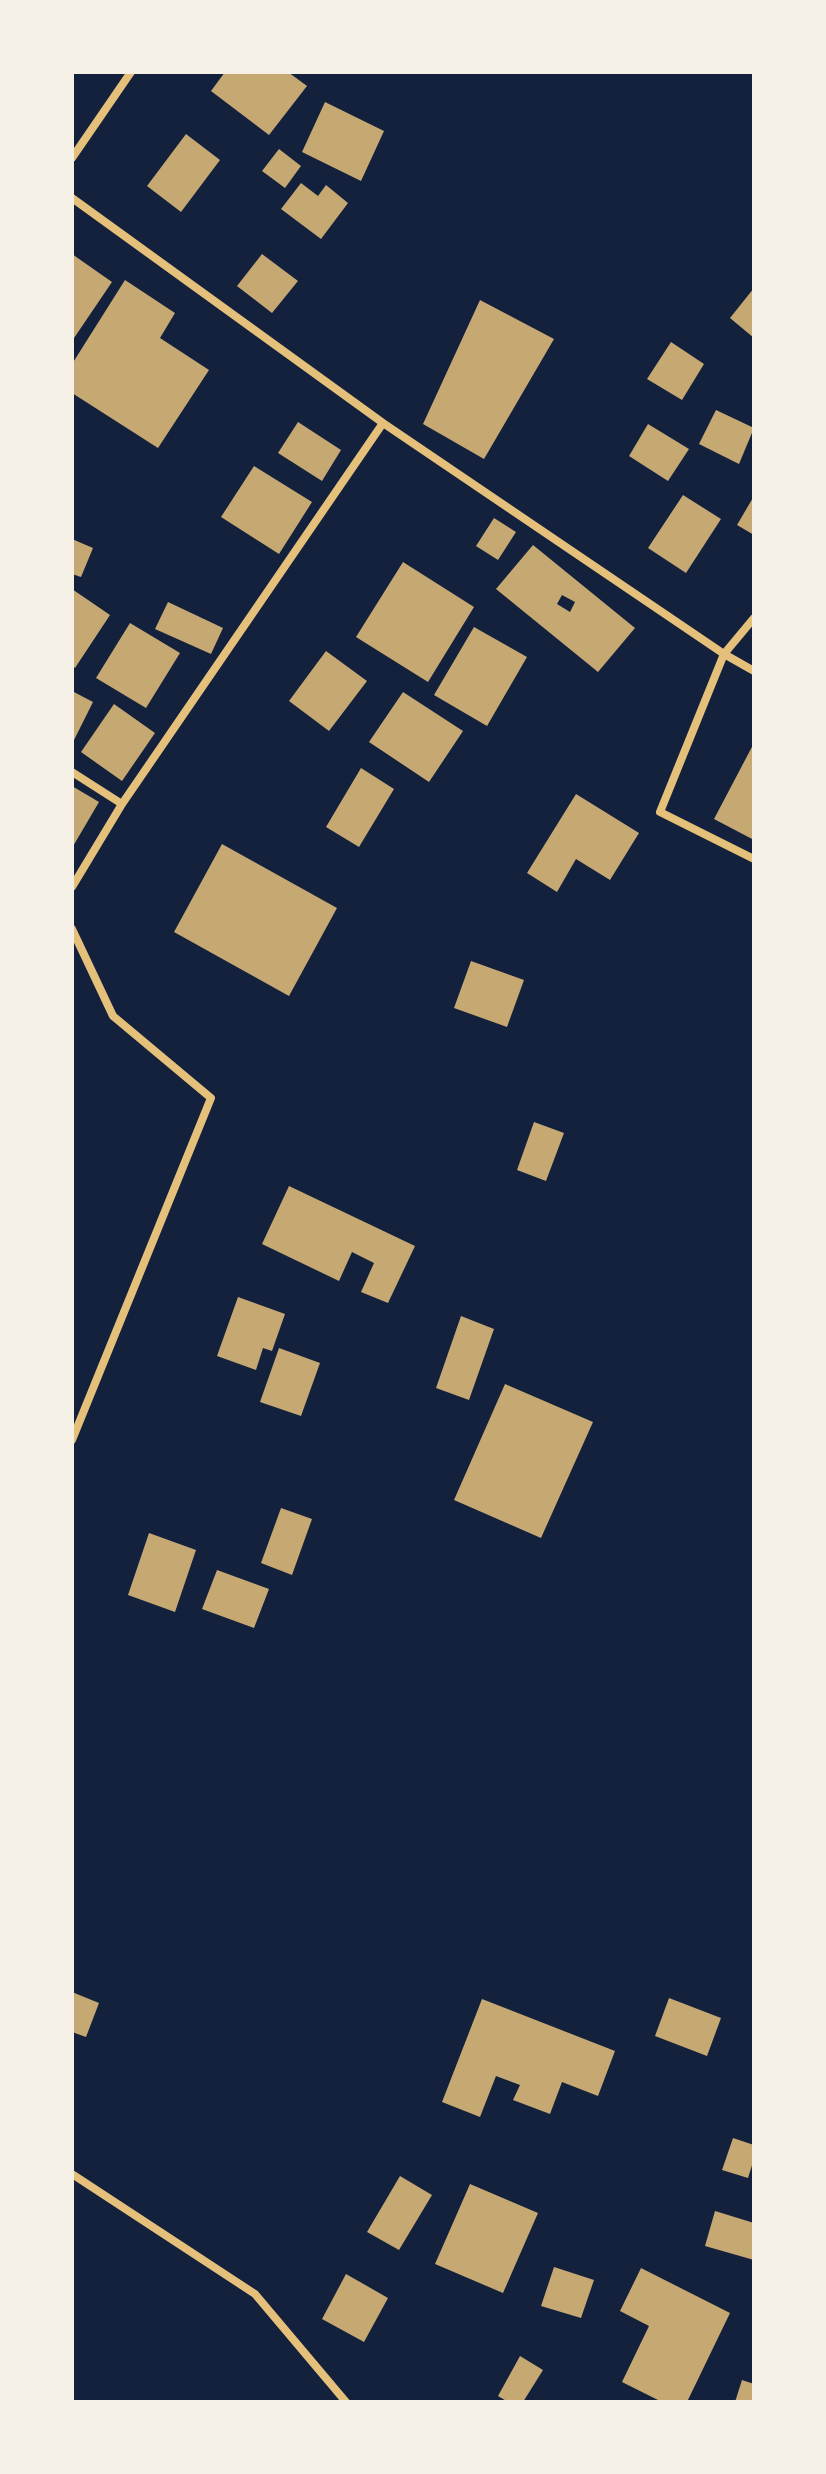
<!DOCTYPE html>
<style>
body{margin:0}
#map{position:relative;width:826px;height:2474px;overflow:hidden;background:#14213d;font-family:"Alegreya Sans",sans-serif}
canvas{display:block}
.frame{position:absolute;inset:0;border:74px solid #f6f1e7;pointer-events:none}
</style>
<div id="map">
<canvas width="826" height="2474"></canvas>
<div class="frame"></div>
</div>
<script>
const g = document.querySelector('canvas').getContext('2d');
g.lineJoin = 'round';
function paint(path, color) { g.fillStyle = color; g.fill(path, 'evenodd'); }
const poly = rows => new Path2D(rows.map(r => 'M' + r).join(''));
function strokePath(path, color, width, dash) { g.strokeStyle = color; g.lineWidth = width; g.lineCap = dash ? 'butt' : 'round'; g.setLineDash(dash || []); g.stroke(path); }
paint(poly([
 [225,72,288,72,307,86,269,135,211,91],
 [325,102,384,131,361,181,302,152],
 [186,134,220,160,181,212,147,186],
 [279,149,301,166,285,188,262,171],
 [301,183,318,196,326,185,348,203,321,239,281,209],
 [72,254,112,282,72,341],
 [262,254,298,281,272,313,237,286],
 [125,280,175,313,160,338,209,370,158,448,72,393,72,364],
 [754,288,754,338,730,318],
 [480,300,554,339,484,459,423,424],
 [671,342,704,364,682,400,647,379],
 [716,410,754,428,739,464,699,444],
 [298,422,341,450,322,481,278,453],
 [648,424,689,449,668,481,629,456],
 [254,466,312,502,279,554,221,517],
 [683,495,721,519,686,573,648,548],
 [754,496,754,535,737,525],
 [494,518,516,532,498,560,476,546],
 [72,539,93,548,81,577,72,574],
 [533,545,635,628,598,672,496,589],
 [562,595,575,602,570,612,557,604],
 [403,562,474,607,428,682,356,637],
 [72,589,110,615,75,668,72,666],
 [168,602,223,628,211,654,155,629],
 [130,623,180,653,146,708,96,678],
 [474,627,527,657,487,726,434,695],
 [326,651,367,681,329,731,289,701],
 [72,691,93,702,72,744],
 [403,692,463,731,429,782,369,742],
 [114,704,155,733,122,781,81,752],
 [754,743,754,840,714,819],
 [361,768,394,789,359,847,326,827],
 [72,786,99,802,72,848],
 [576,794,639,833,610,880,576,859,557,892,527,873],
 [222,844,337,908,289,996,174,932],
 [471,961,524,980,507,1027,454,1008],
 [534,1122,564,1133,546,1181,517,1170],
 [289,1186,415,1246,388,1303,361,1292,374,1263,352,1252,339,1281,262,1244],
 [238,1297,285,1314,272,1351,263,1348,256,1370,217,1356],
 [461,1316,494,1329,469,1400,436,1388],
 [279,1348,320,1363,301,1416,260,1402],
 [505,1384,593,1422,541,1538,454,1500],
 [281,1508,312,1519,292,1575,261,1563],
 [149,1533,196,1550,175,1612,128,1595],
 [217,1570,269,1589,254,1628,202,1609],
 [72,1992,99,2003,86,2037,72,2032],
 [669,1998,721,2018,707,2056,655,2036],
 [482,1999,615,2051,598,2096,562,2082,550,2114,513,2100,520,2085,496,2076,480,2117,442,2102],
 [733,2138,754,2145,754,2159,748,2178,722,2170],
 [400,2176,432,2195,399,2250,367,2232],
 [470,2184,538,2213,503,2293,435,2264],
 [715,2211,754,2223,754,2260,705,2246],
 [554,2267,594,2280,581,2318,541,2306],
 [641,2268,730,2313,687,2402,662,2402,622,2382,649,2326,620,2311],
 [346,2274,388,2298,364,2342,322,2319],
 [520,2356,543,2370,523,2402,508,2402,498,2396],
 [742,2380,754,2384,754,2402,735,2402]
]), '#c6a872');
strokePath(poly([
 [72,158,131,72],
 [72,198,383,423,724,654,754,671],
 [754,618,724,654,660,812,754,859],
 [72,772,122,804],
 [72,887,122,804,383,423],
 [72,929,113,1016,211,1098,72,1440],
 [72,2174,255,2294,346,2402]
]), '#e5c07b', 8);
</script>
